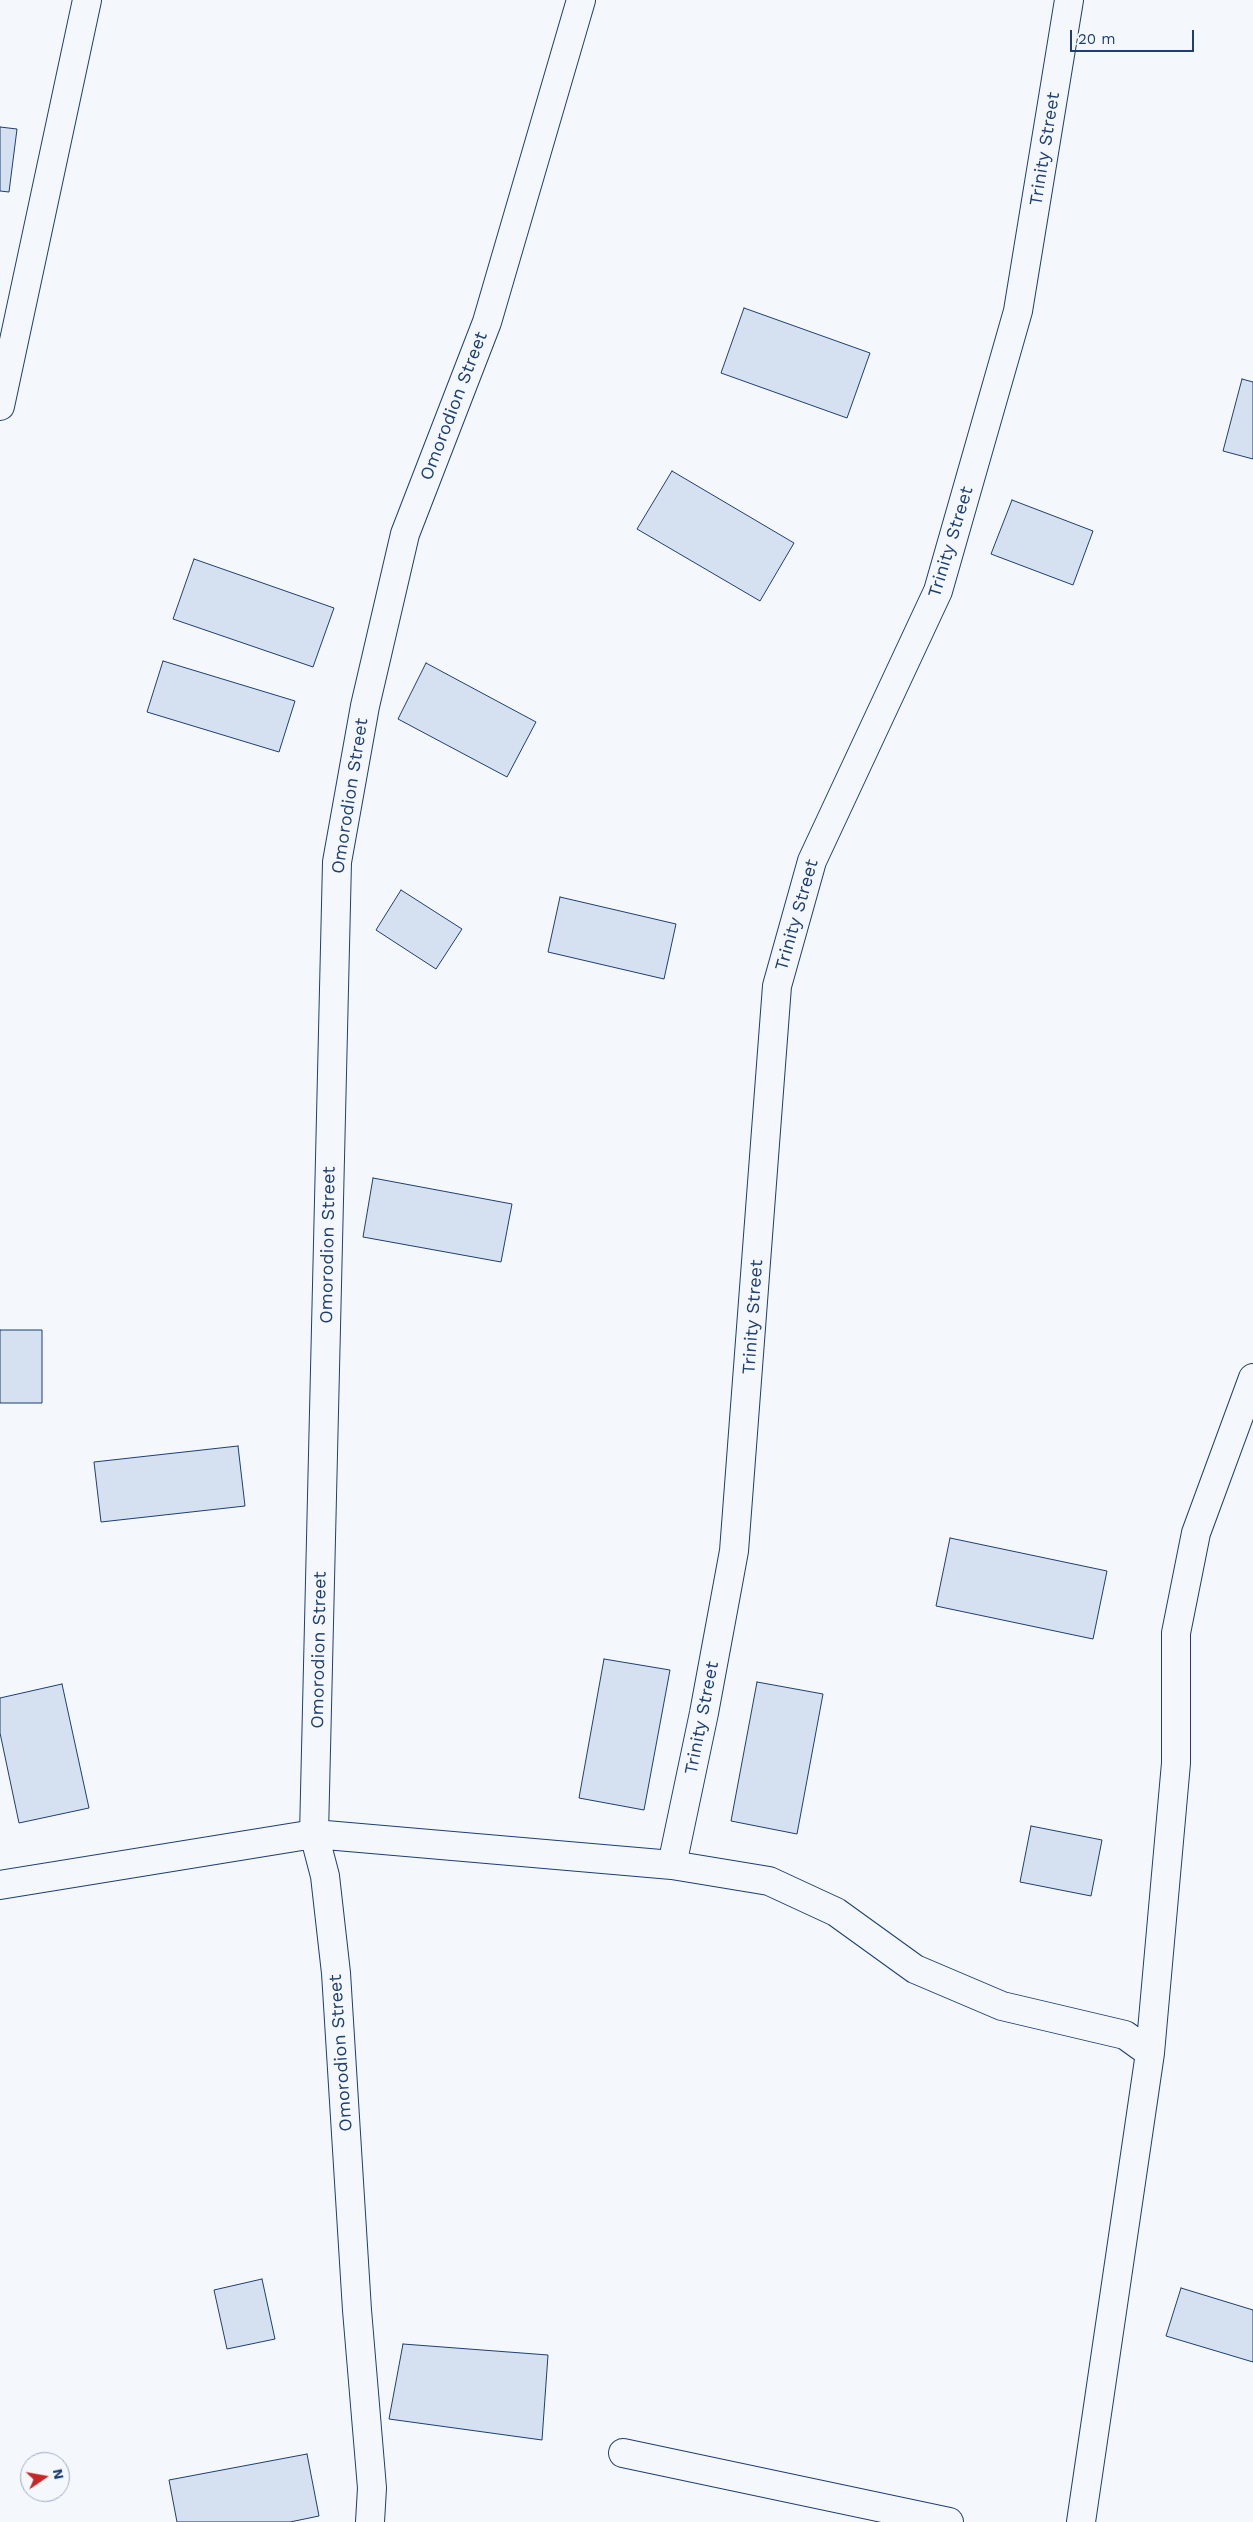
<!DOCTYPE html>
<style>
body{margin:0}
#map{position:relative;width:1253px;height:2522px;overflow:hidden;background:#f4f7fb;font-family:"Work Sans",sans-serif}
canvas{display:block}
.north{position:absolute;left:20px;top:2452px;width:50px;height:50px;box-sizing:border-box;background:#f4f7fb;border:1px solid #9eadc5;border-radius:50%;rotate:78deg;font-size:14px;font-weight:700;line-height:20px;text-align:center;color:#1d3f73}
.north::after{content:'';display:block;margin:auto;width:18px;height:22px;background:#c62828;clip-path:polygon(50% 0,100% 100%,50% 72%,0 100%)}
.scale{position:absolute;left:1070px;top:30px;width:124px;height:22px;box-sizing:border-box;border:2px solid #1d3f73;border-top:0;padding-left:6px;font-size:15px;line-height:18px;white-space:nowrap;color:#1d3f73;-webkit-text-stroke:4px #f4f7fb;paint-order:stroke}
</style>
<div id="map">
<canvas width="1253" height="2522"></canvas>
<div class="north">N</div>
<div class="scale">20 m</div>
</div>
<script>
const g = document.querySelector('canvas').getContext('2d');
g.lineJoin = 'round';
function paint(path, color) { g.fillStyle = color; g.fill(path, 'evenodd'); }
const poly = rows => new Path2D(rows.map(r => 'M' + r).join(''));
function strokePath(path, color, width, dash) { g.strokeStyle = color; g.lineWidth = width; g.lineCap = dash ? 'butt' : 'round'; g.setLineDash(dash || []); g.stroke(path); }
function drawText(font, color, halo, rows, align = 'center') {
  g.font = font + ' "Work Sans",sans-serif'; g.lineWidth = 4; g.setLineDash([]); g.textBaseline = 'middle'; g.strokeStyle = halo; g.fillStyle = color; for (const [text, x, y, turn = 0] of rows) {
    g.save(); g.translate(x, y); g.rotate((+turn || 0) * Math.PI / 180); g.textAlign = isNaN(turn) ? turn : align; if (halo) g.strokeText(text, 0, 0); g.fillText(text, 0, 0); g.restore();
  }
}
const building = poly([
 [0,127,17,129,9,192,0,191,0,127],
 [744,308,870,353,847,418,721,373,744,308],
 [1242,379,1253,382,1253,459,1223,451,1242,379],
 [672,471,794,543,760,601,637,529,672,471],
 [1012,500,1093,531,1073,585,991,554,1012,500],
 [194,559,334,608,313,667,173,619,194,559],
 [163,661,295,701,279,752,147,712,163,661],
 [426,663,536,722,507,777,398,719,426,663],
 [401,890,462,929,436,969,376,930,401,890],
 [560,897,676,924,664,979,548,952,560,897],
 [373,1178,512,1204,501,1262,363,1237,373,1178],
 [0,1330,42,1330,42,1403,0,1403,0,1330],
 [238,1446,245,1506,101,1522,94,1462,238,1446],
 [950,1538,1107,1571,1093,1639,936,1606,950,1538],
 [604,1659,670,1670,644,1810,579,1798,604,1659],
 [757,1682,823,1694,797,1834,731,1821,757,1682],
 [62,1684,89,1808,19,1823,0,1733,0,1698,62,1684],
 [1031,1826,1102,1840,1091,1896,1020,1882,1031,1826],
 [262,2279,275,2339,227,2349,214,2290,262,2279],
 [1181,2288,1253,2310,1253,2362,1166,2336,1181,2288],
 [403,2344,548,2355,542,2440,389,2419,403,2344],
 [307,2454,319,2516,290,2522,177,2522,169,2480,307,2454]
]);
paint(building, '#d5e0f0');
strokePath(building, '#1d3f73', 1);
const street = poly([
 [0,406,87,0],
 [672,1865,704,1713,734,1551,777,986,812,861,938,591,1018,311,1069,0],
 [0,1885,314,1834,672,1865,769,1881,836,1912,915,1969,1002,2006,1125,2035,1150,2053],
 [623,2453,949,2522],
 [370,2522,372,2488,357,2310,336,1973,325,1876,314,1834,337,862,365,706,405,534,487,322,581,0],
 [1081,2522,1150,2053,1176,1763,1176,1633,1196,1533,1253,1378]
]);
strokePath(street, '#1d3f73', 30);
strokePath(street, '#f4f7fb', 28);
drawText('18px', '#1d3f73', '#f4f7fb', [
 ["Trinity Street",1045,149,-81],
 ["Omorodion Street",454,406,-69],
 ["Trinity Street",951,542,-73],
 ["Omorodion Street",350,796,-81],
 ["Trinity Street",797,915,-74],
 ["Omorodion Street",328,1245,-89],
 ["Trinity Street",753,1317,-86],
 ["Omorodion Street",319,1650,-89],
 ["Trinity Street",702,1718,-79],
 ["Omorodion Street",341,2053,-94]
]);
</script>
